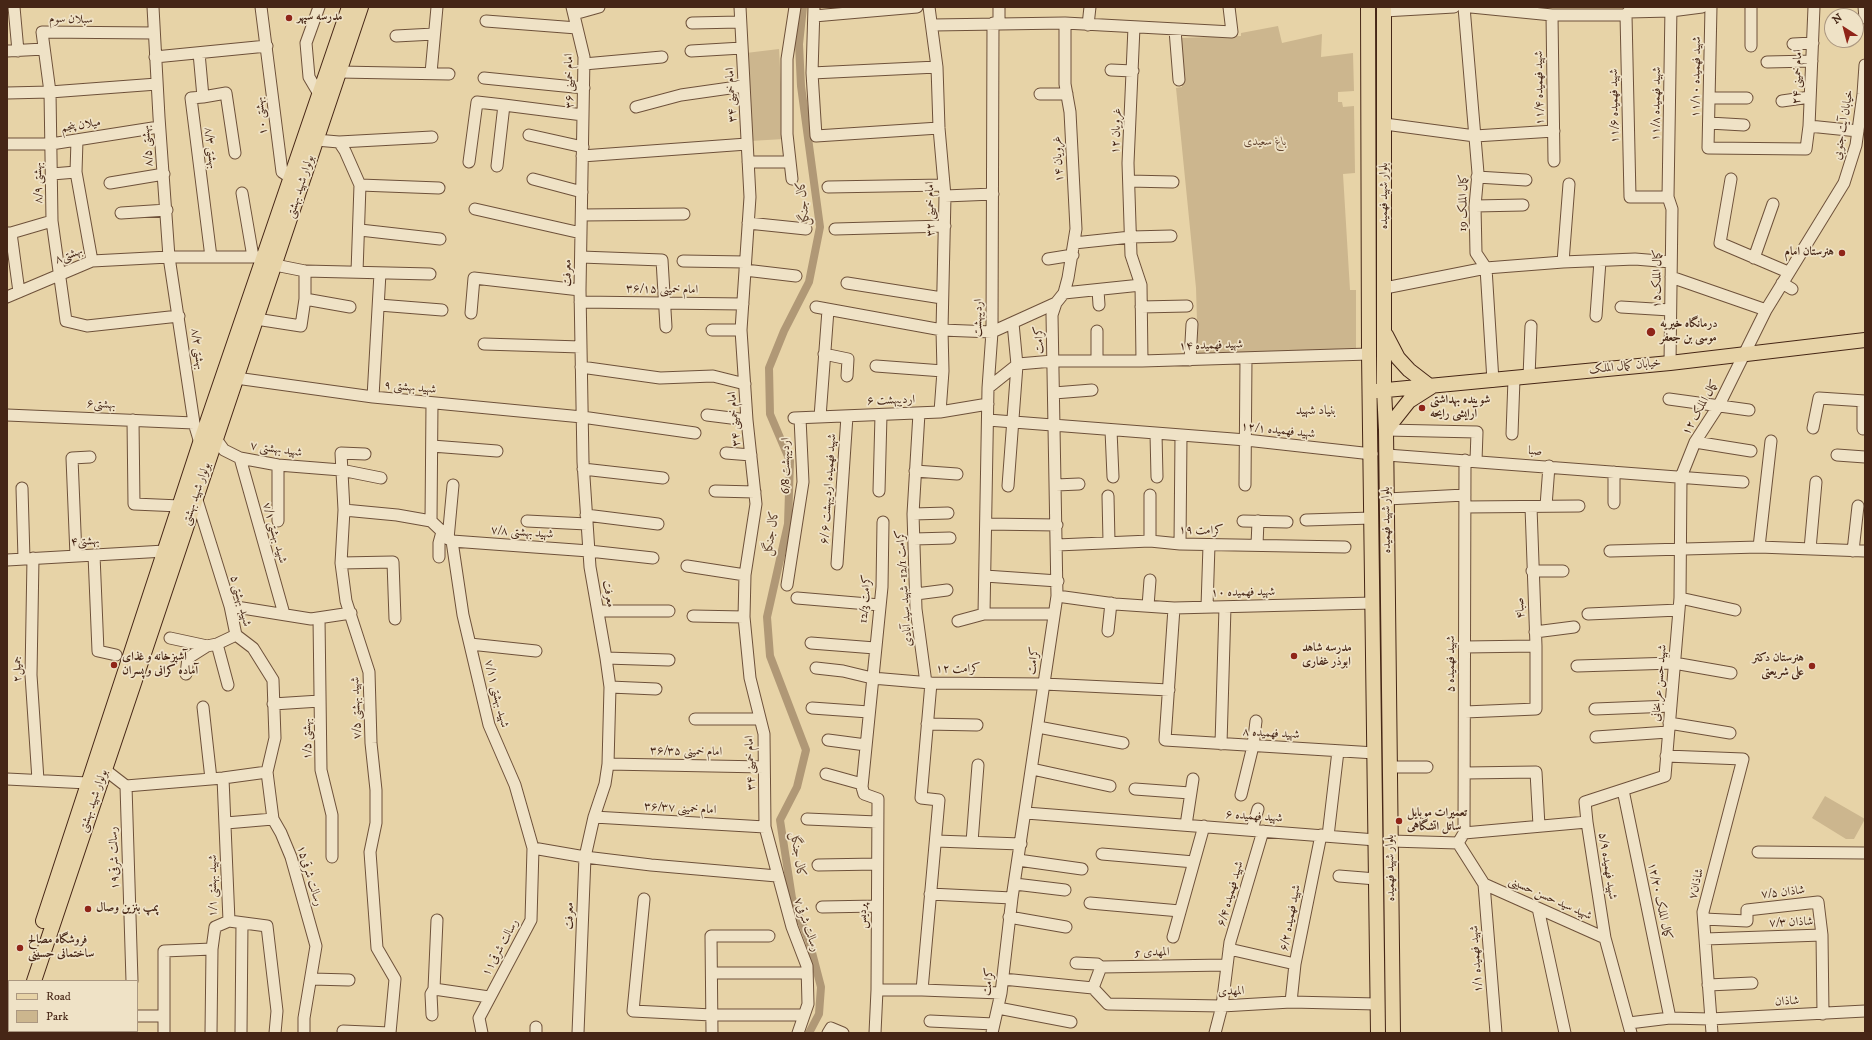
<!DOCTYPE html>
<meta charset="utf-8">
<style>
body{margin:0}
#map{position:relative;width:1872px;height:1040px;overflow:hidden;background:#e7d3a7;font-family:"IM FELL DW Pica",serif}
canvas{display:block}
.frame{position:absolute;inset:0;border:8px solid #462616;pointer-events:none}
.legend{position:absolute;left:8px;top:980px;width:130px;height:52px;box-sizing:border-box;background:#efe2c6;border:1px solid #ab9780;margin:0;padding:5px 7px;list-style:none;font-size:12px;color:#462616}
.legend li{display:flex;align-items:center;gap:8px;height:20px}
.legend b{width:20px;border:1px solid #ab9780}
.north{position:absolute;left:1824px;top:8px;width:40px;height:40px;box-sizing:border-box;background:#efe2c6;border:1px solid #ab9780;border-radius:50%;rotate:324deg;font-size:11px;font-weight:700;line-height:16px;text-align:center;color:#462616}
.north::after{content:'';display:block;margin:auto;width:14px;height:18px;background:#8f2418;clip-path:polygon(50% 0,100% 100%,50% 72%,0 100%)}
</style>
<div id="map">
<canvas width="1872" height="1040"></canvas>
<div class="frame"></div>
<ul class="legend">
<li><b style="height:5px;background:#e7d3a7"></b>Road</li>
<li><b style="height:11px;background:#ccb68e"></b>Park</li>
</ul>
<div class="north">N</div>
</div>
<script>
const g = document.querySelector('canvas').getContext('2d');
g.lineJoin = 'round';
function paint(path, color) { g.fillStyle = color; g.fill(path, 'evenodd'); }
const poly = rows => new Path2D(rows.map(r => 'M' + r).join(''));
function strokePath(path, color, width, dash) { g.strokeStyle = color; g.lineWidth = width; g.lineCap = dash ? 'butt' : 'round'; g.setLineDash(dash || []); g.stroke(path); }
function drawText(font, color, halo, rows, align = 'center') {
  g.font = font + ' "IM FELL DW Pica",Amiri,serif'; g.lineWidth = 3.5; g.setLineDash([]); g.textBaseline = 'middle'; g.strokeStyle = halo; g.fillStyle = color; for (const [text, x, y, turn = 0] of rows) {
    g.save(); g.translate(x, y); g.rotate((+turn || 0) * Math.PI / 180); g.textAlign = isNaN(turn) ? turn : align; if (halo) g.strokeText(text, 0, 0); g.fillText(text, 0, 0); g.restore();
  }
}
paint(poly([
 [1374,7,1377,7,1379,110,1376,96],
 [1278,26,1282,43,1322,34,1321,57,1353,53,1354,91,1338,92,1338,102,1342,102,1343,107,1354,106,1355,173,1343,174,1350,290,1356,290,1356,348,1198,356,1196,288,1176,88,1182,87,1180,38,1241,36,1241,33],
 [779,49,784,139,750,141,746,53],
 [1376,136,1379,162,1379,375,1375,345],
 [1377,406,1380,435,1383,589,1379,589],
 [1378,610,1384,610,1386,1033,1384,1033],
 [1825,796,1865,819,1854,839,1846,839,1812,818]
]), '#ccb68e');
strokePath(poly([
 [803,7,799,44,801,86,820,227,809,282,784,331,769,368,770,414,790,461,788,524,767,617,770,656,806,750,797,787,780,820,792,898,809,941,821,987,819,1014,809,1033]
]), '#b09876', 8);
const minor = poly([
 [14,7,18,51],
 [153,7,159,117,169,257,194,423,200,443],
 [261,7,282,172,291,178],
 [319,7,306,43,309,77,319,94],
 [572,7,584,57,580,290,583,462,590,567,606,658,610,687,608,764,605,784,594,817,585,857,578,1033],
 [740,7,750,197,741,330,747,420,756,504,745,575,744,617,750,678,764,734,765,827,792,927,807,966,808,1004,798,1033],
 [814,7,812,73,816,136,939,128],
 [929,7,937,67,939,128,945,196,942,330,943,371,940,412],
 [1464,7,1478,173,1475,206,1476,253,1486,268,1493,381],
 [1471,7,1552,15,1626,15,1628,12,1671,11,1702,7],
 [1711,7,1708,148,1806,149,1809,126,1814,7],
 [1864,7,1865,18],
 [1384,11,1454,7],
 [574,14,599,7],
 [1552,15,1554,161],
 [1626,15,1630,197,1668,197],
 [814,16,917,7],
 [486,21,577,28],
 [692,23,740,22],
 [999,23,999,7],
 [933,25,1065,23,1232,32,1229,7],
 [1088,25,1090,7],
 [1134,27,1128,163,1131,255,1141,285,1142,361],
 [1175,30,1179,80],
 [154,33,42,32,50,92,52,221,66,321,87,326,179,316],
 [396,36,434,34],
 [1793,44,1813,43],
 [1751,46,1751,7],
 [7,51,44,49],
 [691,51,742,48],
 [199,53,203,97,191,98,211,257],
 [155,57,267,46],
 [1767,62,1812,61],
 [584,64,662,57],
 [1111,70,1133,71],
 [339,72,449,74],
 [431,73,437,7],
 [812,73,937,67],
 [484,78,584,88],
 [7,93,50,92,157,84],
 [1040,94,1067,94],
 [203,97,226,93,235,153],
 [1710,98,1747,98],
 [1782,101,1810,97],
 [636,107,681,95,744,86],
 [1709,123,1744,125],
 [1385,124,1475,136,1554,131],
 [1809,126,1858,131],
 [529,135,583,147],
 [77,140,76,172,92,261],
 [316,140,339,142,345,151,360,185,357,272],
 [339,142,432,137],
 [7,144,51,144,159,127],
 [582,156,747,144],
 [469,162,477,102,504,105],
 [748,162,790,162],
 [497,166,504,105,583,115],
 [52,174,76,172],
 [1477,177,1526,180],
 [533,179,582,192],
 [792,179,787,134,787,59,795,7],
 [1731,179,1720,243,1788,272],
 [1129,181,1173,182],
 [110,183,164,174],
 [360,185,439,188],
 [828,187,944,185],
 [242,193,253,257],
 [945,196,993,194],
 [1475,206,1523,205],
 [475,209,581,233],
 [121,213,167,210],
 [582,215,684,214],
 [748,223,806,229],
 [835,229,945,226],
 [360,230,440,239],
 [7,233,11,233,19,292],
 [11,233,52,221],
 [1074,243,1131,237,1171,236],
 [581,257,662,260,666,327],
 [1754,258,1773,204],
 [1048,259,1073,255],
 [683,261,745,262],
 [1563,262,1569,184],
 [275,265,305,271,430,274],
 [745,270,796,276],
 [1671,277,1766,310],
 [847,283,942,298],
 [1782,283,1792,289],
 [1385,288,1486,268,1563,262,1635,259,1671,262],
 [1098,290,1099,305],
 [1064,293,1141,285],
 [7,297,92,261,169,257,264,257],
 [305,299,350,307],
 [580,302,743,304],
 [379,305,442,310],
 [816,307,942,330,992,332,1056,303],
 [1141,307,1187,306],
 [1621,307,1670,310],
 [471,313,474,278,580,290],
 [1596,316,1600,261],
 [256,319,301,326,305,299,305,271],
 [712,330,741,330],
 [484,344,581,347],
 [824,354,848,359,847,376],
 [1190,360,1192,324],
 [1097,361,1097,331],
 [1670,363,1672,209,1668,197,1671,7],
 [876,366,943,371],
 [581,367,660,378,713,376,745,384],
 [1529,377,1531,326],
 [236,378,373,397,582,417,695,433],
 [988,388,1018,364,1053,361,1142,361,1369,354],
 [1054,393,1092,390],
 [373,397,380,273],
 [1669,399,1749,410],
 [919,413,913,514,916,609,926,683],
 [7,415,194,423],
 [707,415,747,420],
 [820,417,828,310],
 [794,418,940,412,988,404],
 [133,420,134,504,180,506],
 [988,420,1246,440,1372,454],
 [1813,428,1819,398,1865,401],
 [1863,429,1863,401],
 [1111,430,1113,477],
 [1386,430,1477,432,1476,461],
 [1156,434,1157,477],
 [1512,434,1514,379],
 [216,439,224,450,240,458,278,465,341,470,381,478],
 [1695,442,1751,451],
 [432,446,497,451],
 [726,453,751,455],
 [365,454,341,453,344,510,341,563,346,601,369,672,371,743,376,790,376,823,370,852,377,948,395,979,390,1033],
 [1387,455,1743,482],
 [1837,455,1865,457],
 [240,458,284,614],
 [278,465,278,521],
 [583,469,663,478],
 [915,471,957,474],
 [1056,485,1079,484],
 [1245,485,1246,358],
 [1008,486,1017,365,1013,323],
 [22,488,24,559],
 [715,491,755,492],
 [879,491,881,415],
 [1150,495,1150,541],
 [1108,496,1109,542],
 [196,497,230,606,236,635,253,648,273,680,275,738,267,772],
 [1387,499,1465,495],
 [1614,503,1614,472],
 [1546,506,1549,466],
 [1465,507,1579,506],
 [344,510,397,515,431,521,452,541],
 [913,514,948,513],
 [586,515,658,524],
 [1306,520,1372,518],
 [431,521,432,403],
 [527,521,587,524],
 [1243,521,1287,522],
 [986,524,1057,525],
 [448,539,453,485],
 [914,539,950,538],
 [452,541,463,615,489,725,515,785,533,848,531,920,479,1018,482,1033],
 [452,541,589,551,653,558],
 [1180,544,1181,436],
 [1057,545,1150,541,1180,544,1345,547],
 [1257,545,1258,521],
 [1759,547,1771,441],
 [1810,549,1816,482],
 [1610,551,1759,547,1865,551],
 [1853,551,1858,506],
 [94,555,98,651,116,655],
 [76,556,72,458,90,457],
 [439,557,439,543,442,532],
 [33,558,31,675,38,780],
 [7,560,165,551],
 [341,563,393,562,395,619],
 [837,564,847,416],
 [687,566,745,575],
 [1532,571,1563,571],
 [985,576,1058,581],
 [787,585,803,482,800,418],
 [916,594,947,590],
 [1057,596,1115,604,1174,608,1373,603],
 [797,598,880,605],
 [1680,598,1735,610],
 [230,606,311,619,351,613],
 [1148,606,1150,580],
 [1207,607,1209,545],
 [1174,608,1165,740,1375,753],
 [598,611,669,611],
 [984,614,988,388,992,332,993,23],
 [1588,614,1679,610],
 [693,616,744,617],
 [319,618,321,770,332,815,332,857],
 [958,621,984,614,1054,614],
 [1108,631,1111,603],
 [1535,632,1574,627],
 [170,638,207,646,217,644,236,635],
 [811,643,875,648],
 [217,644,228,685],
 [470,644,536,651],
 [1465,647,1536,646],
 [606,658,669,660],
 [1577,666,1674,663,1731,673],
 [816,668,843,671,872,678,931,683,1044,684,1169,690],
 [186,674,188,658,207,646],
 [610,687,656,689],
 [273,704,320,701],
 [203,707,211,779],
 [812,708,869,712],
 [1595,709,1671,706],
 [1465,712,1536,709,1536,646,1531,507],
 [695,719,760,719],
 [1669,723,1730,733],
 [927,724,977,725],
 [1038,727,1123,743],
 [1596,737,1668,732],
 [828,740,866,745],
 [1221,744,1225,607],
 [1666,756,1743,759,1703,912,1712,1033],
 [608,764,764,767],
 [1390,767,1427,767],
 [104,769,126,786,132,981],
 [1032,769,1110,786],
 [1465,773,1536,772,1539,826],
 [826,774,862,784],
 [7,779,88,783],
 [126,786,223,778,267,772,273,819,281,833,291,857,316,946,304,1018,304,1033],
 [1135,789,1190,793],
 [1623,790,1670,1018],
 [1241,795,1253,746,1256,721],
 [1026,813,1376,840],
 [594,817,765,827],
 [807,819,877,822],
 [1587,822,1585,802,1665,776,1680,598,1681,477,1695,442,1719,405,1766,310,1844,183,1856,145,1863,94,1865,65],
 [226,823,273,819],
 [1186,825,1193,779],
 [1252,830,1258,809],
 [1464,833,1587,822,1605,938,1631,1033],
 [1328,836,1338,751],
 [936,841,1021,844],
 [1391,841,1458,843,1464,833,1465,460],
 [972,842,978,765],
 [1458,843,1484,884,1496,1033],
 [533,848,585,857,651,865,777,876],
 [1758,852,1865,853],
 [1102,854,1194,862],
 [1018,860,1082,869],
 [818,865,877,864],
 [1339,876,1376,879],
 [1015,884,1065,890],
 [1484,884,1605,938],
 [930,894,1012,898],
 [644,899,633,1011,712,1015,804,1015],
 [1090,903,1180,911],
 [822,907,877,906],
 [1538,908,1565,1033],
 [1009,917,1066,927],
 [1704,919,1747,921,1747,910,1818,902,1822,935],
 [229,921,267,926,277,1011,275,1033],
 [1173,937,1204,826],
 [1705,939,1822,935,1823,1014],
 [1229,949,1295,964,1321,835],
 [1076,963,1097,964,1101,967],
 [712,973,807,973],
 [312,979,349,980],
 [1003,979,1093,988],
 [1708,985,1752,983],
 [1093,988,1108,1004,1222,1006,1291,1002,1377,1004],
 [1093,988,1101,967,1226,965],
 [434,989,489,997],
 [877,990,922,990,1001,993],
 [922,990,939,800,921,798,931,683],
 [1291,1002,1295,964],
 [998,1008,1071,1022],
 [432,1015,431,994,434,989,437,920],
 [137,1016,164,1016],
 [930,1021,994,1024],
 [1629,1023,1670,1018,1710,1019,1865,1011],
 [536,1027,536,1033],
 [112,1031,112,1033],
 [343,1031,390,1033],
 [164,1033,164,951,212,949],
 [211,1033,212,949,215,927,229,921,223,778],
 [241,1033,242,923],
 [712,1033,711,936,769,936],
 [828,1033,831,1028,843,1033],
 [875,1033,877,990,878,799,864,794,862,787,882,587,883,522],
 [992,1033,1001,993,1012,898,1057,596,1052,315,1056,303,1064,293,1068,278,1076,229,1070,112,1065,84,1065,23],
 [1215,1033,1222,1006,1230,942,1263,831]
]);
const major = poly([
 [1368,7,1369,354,1378,1033],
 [1384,7,1384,390,1386,430,1393,1033],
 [1386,335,1398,358,1409,370,1431,387,1409,401,1386,430],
 [1376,391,1670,363,1865,340],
 [43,921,200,443,349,7],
 [34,981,361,7],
 [7,1010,9,1007],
 [32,1031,32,1033]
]);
strokePath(minor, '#6e513a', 13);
strokePath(major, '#462616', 16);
strokePath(minor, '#efe2c6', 11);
strokePath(major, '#e7d3a7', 14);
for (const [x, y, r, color] of [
 [289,18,4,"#8f2418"],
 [1842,253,4,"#8f2418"],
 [1651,332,5,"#8f2418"],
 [1422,408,4,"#8f2418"],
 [1294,656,4,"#8f2418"],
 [114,665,4,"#8f2418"],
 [1812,666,4,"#8f2418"],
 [1399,821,4,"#8f2418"],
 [88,909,4,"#8f2418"],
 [20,948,4,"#8f2418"]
]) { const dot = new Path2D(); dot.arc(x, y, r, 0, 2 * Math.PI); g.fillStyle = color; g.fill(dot); strokePath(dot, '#efe2c6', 1.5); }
drawText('bold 12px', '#462616', '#efe2c6', [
 ["مدرسه سپهر",297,18],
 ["هنرستان امام",1834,253,"right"],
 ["درمانگاه خیریه",1660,325],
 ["موسی بن جعفر",1660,339],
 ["شوینده بهداشتی",1430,401],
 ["آرایشی رایحه",1430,415],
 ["مدرسه شاهد",1302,649],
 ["ابوذر غفاری",1302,663],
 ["آشپزخانه و غذای",122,658],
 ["آماده کرانی و پسران",122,672],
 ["هنرستان دکتر",1804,659,"right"],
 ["علی شریعتی",1804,673,"right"],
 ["تعمیرات موبایل",1407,814],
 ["ساتل اتشگاهی",1407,828],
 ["پمپ بنزین وصال",96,909],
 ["فروشگاه مصالح",28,941],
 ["ساختمانی حسینی",28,955]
], 'left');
drawText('12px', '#462616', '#efe2c6', [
 ["سبلان سوم",71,20,1],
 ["شهید فهمیده ۱۱/۱۰",1697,77,-89],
 ["امام خمینی ۲۴",1798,77,-88],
 ["امام خمینی ۳۶",570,81,-91],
 ["شهید فهمیده ۱۱/۴",1540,88,-91],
 ["امام خمینی ۳۴",732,95,-93],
 ["شهید فهمیده ۱۱/۸",1657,104,-89],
 ["شهید فهمیده ۱۱/۶",1615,106,-91],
 ["بهشتی ۱۰",262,116,-97],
 ["خیابان آیت جنوبی",1844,125,-80],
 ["میلان پنجم",81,126,-9],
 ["غرویان ۱۲",1117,131,-87],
 ["بهشتی ۸/۵",148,146,-95],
 ["بهشتی ۸/۳",210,148,83],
 ["غرویان ۱۴",1059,159,-93],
 ["بهشتی ۸/۹",39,183,-91],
 ["بولوار شهید بهشتی",301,187,-72],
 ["بلوار شهید فهمیده",1385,196,-90],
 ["کمال الملک 19",1464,203,-89],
 ["امام خمینی ۳۲",931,209,-91],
 ["بهشتی۸",69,256,-21],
 ["معرفت",568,273,-89],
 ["کمال الملک۱۵",1658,279,-89],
 ["امام خمینی ۳۶/۱۵",662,290,1],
 ["اردیبهشت",979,318,-89],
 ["کرامت",1040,340,-91],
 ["شهید فهمیده ۱۴",1211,346,-2],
 ["بهشتی ۸/۲",197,349,82],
 ["خیابان کمال الملک",1625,367,-6],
 ["شهید بهشتی ۹",410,388,5],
 ["اردیبهشت ۶",891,401,-2],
 ["بهشتی۶",101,405,3],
 ["کمال الملک ۱۲",1701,408,-60],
 ["امام خمینی ۳۴",735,419,-95],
 ["شهید فهمیده ۱۲/۱",1278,431,6],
 ["شهید بهشتی ۷",276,450,8],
 ["صبا",1535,452,5],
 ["اردیبهشت 6/8",787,466,-90],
 ["شهید فهمیده اردیبهشت ۶ /۶",829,489,-86],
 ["بولوار شهید بهشتی",197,494,-71],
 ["بلوار شهید فهمیده",1387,520,-91],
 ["کرامت ۱۹",1201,531,1],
 ["شهید بهشتی ۷/۱",274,533,74],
 ["شهید بهشتی ۷/۸",522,533,4],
 ["بهشتی۴",85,542,-3],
 ["کرامت 12/1- شهید سید آبادی",905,588,-94],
 ["شهید فهمیده ۱۰",1243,593,-1],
 ["معرفت",608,594,80],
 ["کرامت 12/3",866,599,-85],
 ["شهید بهشتی ۵",240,601,75],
 ["صبا۴",1521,608,-93],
 ["کرامت",1034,661,-81],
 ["شهید فهمیده ۵",1452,664,-90],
 ["جمیل۲",18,669,-91],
 ["کرامت ۱۲",958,670],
 ["شهید حسن عربخانی",1660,683,-85],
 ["شهید بهشتی ۷/۱۱",496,694,76],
 ["شهید بهشتی ۷/۵",357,708,-92],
 ["شهید فهمیده ۸",1271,734,3],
 ["بهشتی ۱/۵",308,739,-91],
 ["امام خمینی ۳۶/۳۵",686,752,1],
 ["امام خمینی ۳۴",751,763,-92],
 ["بولوار شهید بهشتی",94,801,-71],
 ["امام خمینی ۳۶/۳۷",680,809,3],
 ["شهید فهمیده ۶",1254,817,4],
 ["رسالت شرقی۱۹",115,858,-92],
 ["شهید فهمیده ۵/۹",1607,866,81],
 ["بلوار شهید فهمیده",1391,868,-91],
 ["رسالت شرقی۱۵",309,876,73],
 ["شاذان۷",1697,884,-76],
 ["شهید بهشتی ۱/۱",214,886,-90],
 ["شاذان ۷/۵",1783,893,-6],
 ["شهید فهمیده ۶/۴",1231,894,-74],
 ["شهید سید حسن حسینی",1550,899,24],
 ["کمال الملک ۱۲/۲۰",1659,901,78],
 ["معرفت",570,916,-88],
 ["پردیس",864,916,-90],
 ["شهید فهمیده ۶/۲",1291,918,-79],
 ["شاذان ۷/۳",1791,923,-2],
 ["رسالت شرقی۷",806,925,71],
 ["رسالت شرقی۱۱",501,948,-61],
 ["المهدی 5",1152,953,-1],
 ["شهید فهمیده ۱/۱",1477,959,-94],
 ["کرامت",989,982,-82],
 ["المهدی",1231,992,-2],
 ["شاذان",1787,1002,-3]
]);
drawText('italic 12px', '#61432e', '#efe2c6', [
 ["باغ سعیدی",1265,143]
]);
drawText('italic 13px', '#60422e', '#efe2c6', [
 ["کال جنگل",804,203,-97],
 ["کال جنگل",772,533,-81],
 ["کال جنگل",797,855,81]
]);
drawText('13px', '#462616', '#efe2c6', [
 ["بنیاد شهید",1316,411]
]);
</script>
